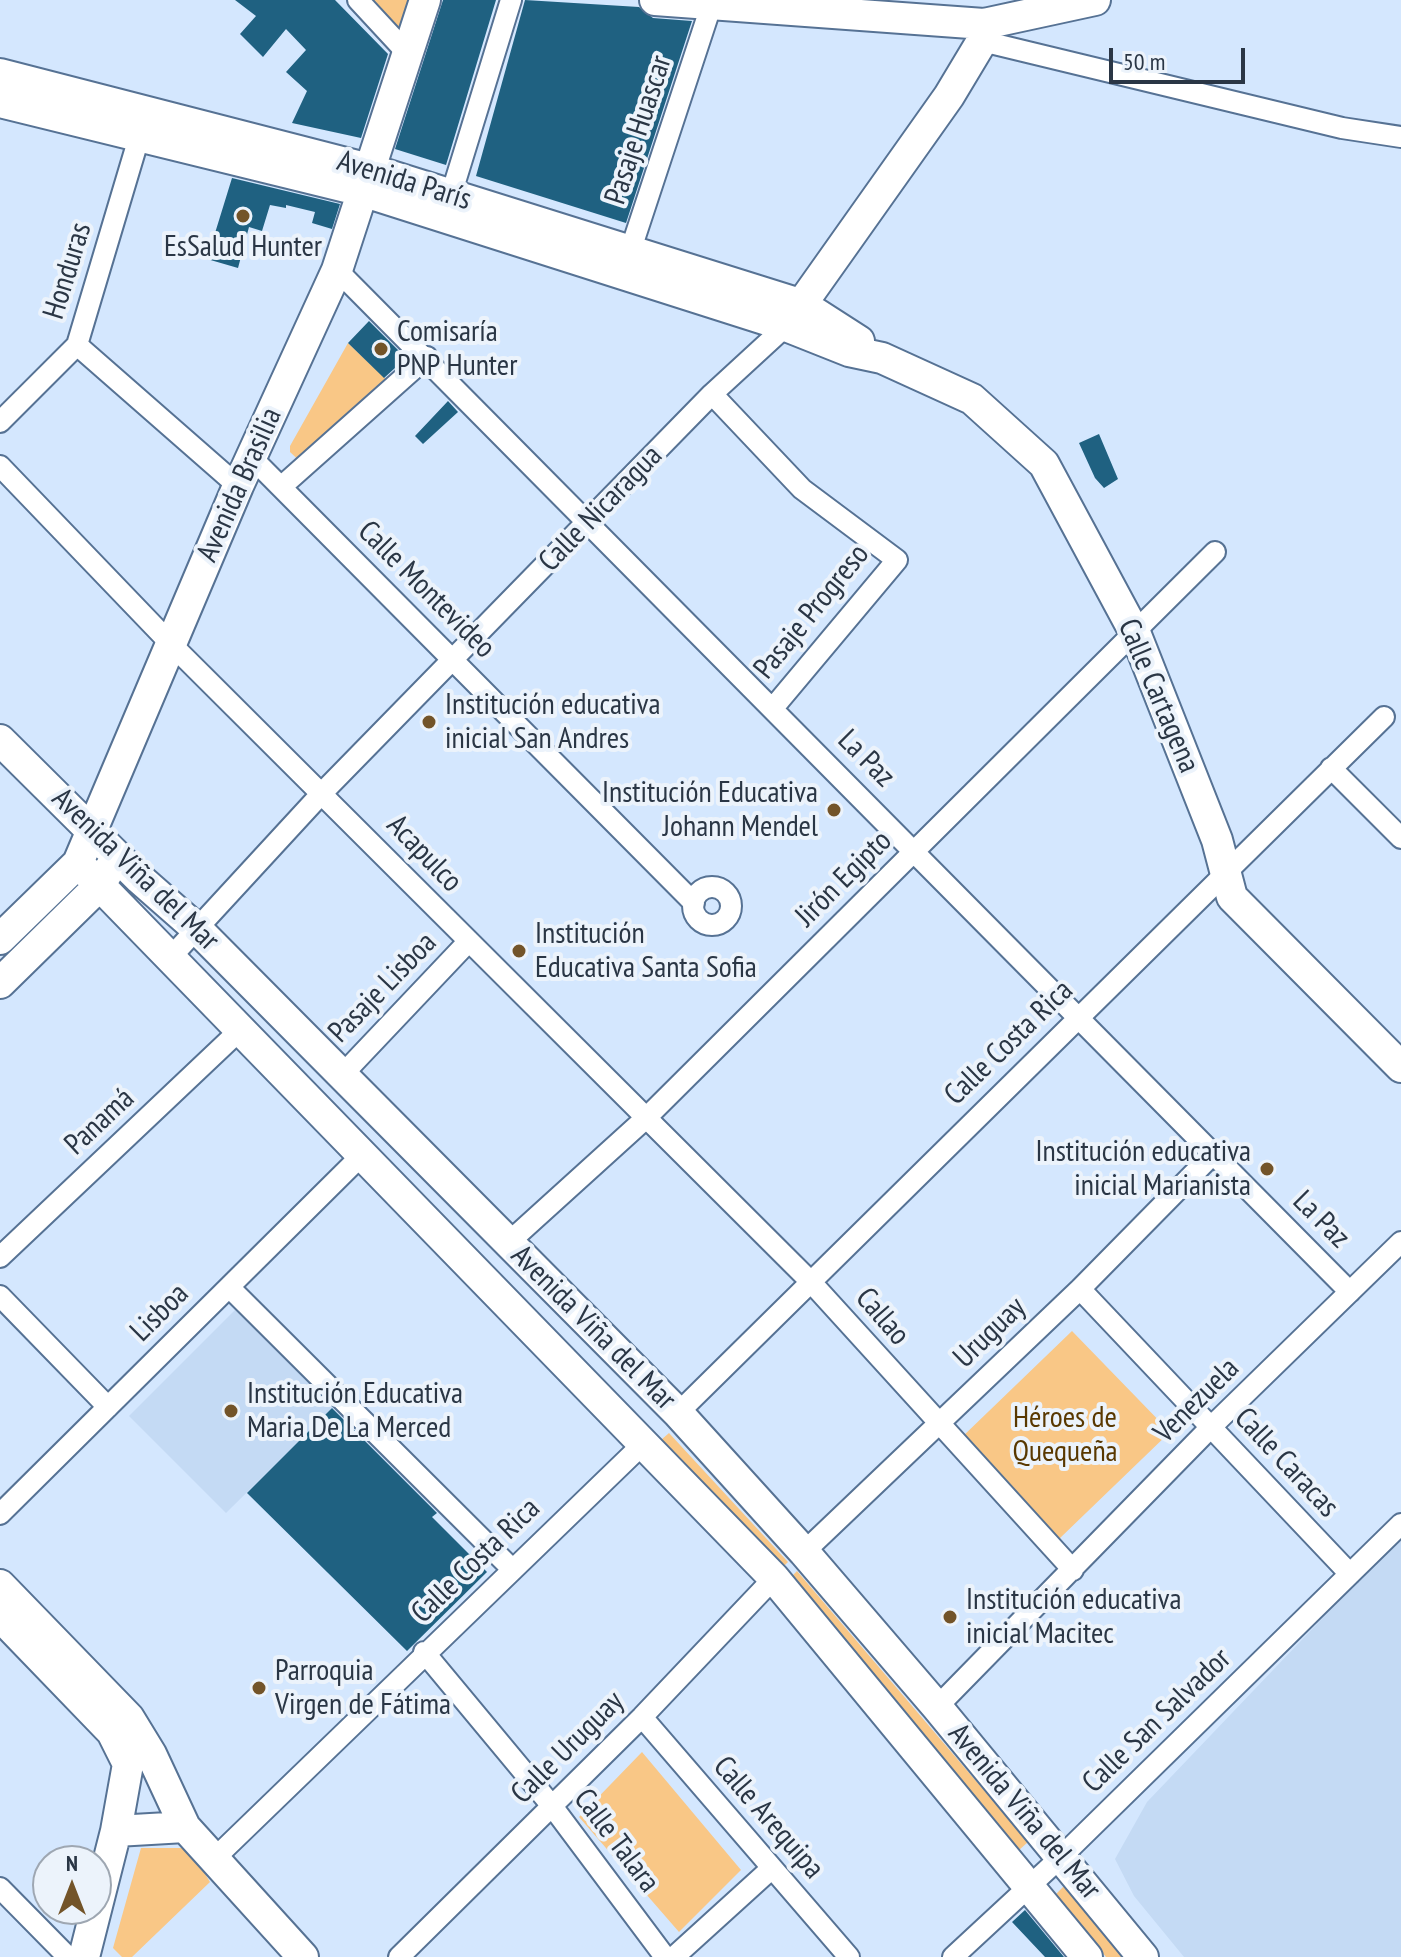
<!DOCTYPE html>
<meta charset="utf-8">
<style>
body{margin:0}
#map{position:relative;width:1401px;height:1957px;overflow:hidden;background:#d4e7fe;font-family:"PT Sans Narrow",sans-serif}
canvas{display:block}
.north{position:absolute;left:32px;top:1845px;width:80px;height:80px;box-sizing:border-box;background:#ecf3fb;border:2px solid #9ea7b2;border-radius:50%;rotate:0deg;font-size:22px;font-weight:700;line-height:32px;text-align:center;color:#2a3645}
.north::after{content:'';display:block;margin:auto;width:28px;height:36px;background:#735429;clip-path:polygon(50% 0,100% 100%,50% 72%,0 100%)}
.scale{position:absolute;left:1109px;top:48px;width:136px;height:36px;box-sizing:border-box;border:4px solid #2a3645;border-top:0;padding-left:10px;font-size:24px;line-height:28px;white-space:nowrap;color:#2a3645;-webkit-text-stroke:6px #ecf3fb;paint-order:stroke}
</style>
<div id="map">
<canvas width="1401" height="1957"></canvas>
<div class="north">N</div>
<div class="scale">50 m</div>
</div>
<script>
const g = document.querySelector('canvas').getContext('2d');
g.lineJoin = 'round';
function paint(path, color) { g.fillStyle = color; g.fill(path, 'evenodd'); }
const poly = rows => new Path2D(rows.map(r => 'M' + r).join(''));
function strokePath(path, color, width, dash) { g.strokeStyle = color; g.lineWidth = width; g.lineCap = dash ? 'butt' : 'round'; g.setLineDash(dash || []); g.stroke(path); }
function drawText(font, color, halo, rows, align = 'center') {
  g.font = font + ' "PT Sans Narrow",sans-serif'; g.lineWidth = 8; g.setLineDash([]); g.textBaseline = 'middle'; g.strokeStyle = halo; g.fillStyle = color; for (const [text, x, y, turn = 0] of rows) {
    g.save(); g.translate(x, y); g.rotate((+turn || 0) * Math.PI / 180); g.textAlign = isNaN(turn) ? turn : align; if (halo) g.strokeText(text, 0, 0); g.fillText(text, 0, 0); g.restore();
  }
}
paint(poly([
 [235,1310,333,1407,226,1513,129,1416],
 [1401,1536,1401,1957,1184,1957,1134,1896,1115,1859,1147,1802]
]), '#c4daf4');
paint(poly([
 [371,0,413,0,404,25,399,27],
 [348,343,388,381,306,467,290,452,290,446],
 [1072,1331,1170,1432,1059,1539,961,1438],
 [669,1433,788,1562,780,1570,661,1440],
 [797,1571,1028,1842,1018,1851,791,1577],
 [642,1752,741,1870,679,1932,579,1817],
 [141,1848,189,1848,210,1882,132,1957,122,1957,113,1948],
 [1066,1884,1126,1957,1106,1957,1055,1895]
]), '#f9c786');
paint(poly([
 [235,0,335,0,388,54,361,138,292,123,307,91,286,72,306,50,286,29,263,57,240,34,256,16],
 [443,0,496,0,446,165,395,149],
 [525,0,639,7,653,18,692,21,626,223,476,176],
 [232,178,340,204,332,229,312,223,315,212,286,205,286,208,270,205,262,231,249,227,238,268,207,259],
 [369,321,406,358,384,378,348,343],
 [448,401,458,412,423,444,415,436],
 [1099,434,1118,479,1104,488,1095,478,1079,443],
 [332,1408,437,1513,432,1517,487,1572,407,1651,247,1493],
 [1025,1910,1064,1957,1045,1957,1012,1922]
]), '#1f6181');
const street = poly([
 [358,0,408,54],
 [982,41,1342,128,1401,137],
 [451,195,511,0],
 [627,261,711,6],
 [337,270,1350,1292],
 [77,345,238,486],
 [712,394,802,489,897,560,773,708],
 [0,422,77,345,143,124],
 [251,457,694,903],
 [0,466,171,644,810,1281,1073,1570],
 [281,487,427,357],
 [1331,768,1401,838],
 '693 906a19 19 0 1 1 38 0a19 19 0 1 1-38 0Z',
 [170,958,322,793,712,394,786,326],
 [342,1075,468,942],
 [508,1243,646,1118,1215,552],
 [0,1257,240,1030],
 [229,1287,512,1569],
 [1080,1289,1350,1574],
 [0,1296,108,1407],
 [678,1413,1384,717],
 [0,1514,362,1155],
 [804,1552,1080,1289,1213,1154],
 [424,1652,552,1806,665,1957],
 [937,1707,1211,1427,1401,1242],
 [642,1717,849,1957],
 [215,1858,644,1443],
 [0,1888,68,1957],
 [399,1957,642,1717,774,1578],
 [674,1957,772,1868],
 [953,1957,1062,1856,1401,1524]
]);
const secondary = poly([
 [655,0,984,24,1095,0],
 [0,74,369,169,803,305,859,341],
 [0,102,362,191,786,326,849,351,882,358,972,399,1044,464,1136,635,1217,840,1232,897,1401,1067],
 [791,319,949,96,982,41,984,24],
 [0,740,140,879,197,929,678,1413,804,1552,937,1707,1143,1957],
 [78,863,774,1578,1087,1957],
 [0,939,78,863,238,486,337,270,425,0],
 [0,983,100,885,110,868],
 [0,1585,129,1718,151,1754,185,1827,303,1957],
 [0,1616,112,1732,128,1764],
 [116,1831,185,1827],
 [84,1957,116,1831,128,1764]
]);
strokePath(street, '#567294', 24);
strokePath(secondary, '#567294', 34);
strokePath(street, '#fff', 20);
strokePath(secondary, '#fff', 30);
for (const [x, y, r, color] of [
 [243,216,8,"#735429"],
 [381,349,8,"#735429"],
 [429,722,8,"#735429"],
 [834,810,8,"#735429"],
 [519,951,8,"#735429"],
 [1267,1169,8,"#735429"],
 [231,1411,8,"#735429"],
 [950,1617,8,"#735429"],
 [259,1688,8,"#735429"]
]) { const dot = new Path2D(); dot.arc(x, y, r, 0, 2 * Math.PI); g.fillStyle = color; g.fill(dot); strokePath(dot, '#ecf3fb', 3); }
drawText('30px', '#2a3645', '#ecf3fb', [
 ["Pasaje Huascar",639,130,-72],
 ["Avenida París",404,181,17],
 ["Honduras",68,271,-73],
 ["Avenida Brasilia",240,485,-66],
 ["Calle Nicaragua",601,509,-46],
 ["Calle Montevideo",426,590,45],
 ["Pasaje Progreso",812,612,-51],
 ["Calle Cartagena",1158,696,67],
 ["La Paz",866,759,45],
 ["Acapulco",424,854,46],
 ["Avenida Viña del Mar",135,870,44],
 ["Jirón Egipto",844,879,-45],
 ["Pasaje Lisboa",383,988,-46],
 ["Calle Costa Rica",1009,1043,-44],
 ["Panamá",100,1122,-43],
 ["La Paz",1321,1220,45],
 ["Lisboa",160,1313,-45],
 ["Callao",882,1317,49],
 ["Avenida Viña del Mar",593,1328,45],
 ["Uruguay",990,1333,-44],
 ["Venezuela",1197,1401,-45],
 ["Calle Caracas",1286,1463,47],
 ["Calle Costa Rica",476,1561,-44],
 ["Calle San Salvador",1157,1721,-44],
 ["Calle Uruguay",568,1748,-45],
 ["Avenida Viña del Mar",1024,1812,50],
 ["Calle Arequipa",768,1818,49],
 ["Calle Talara",616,1841,53]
]);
drawText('30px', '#2a3645', '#ecf3fb', [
 ["EsSalud Hunter",243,247,"center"],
 ["Comisaría",397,332],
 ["PNP Hunter",397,366],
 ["Institución educativa",445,705],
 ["inicial San Andres",445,739],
 ["Institución Educativa",818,793,"right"],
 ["Johann Mendel",818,827,"right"],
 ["Institución",535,934],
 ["Educativa Santa Sofia",535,968],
 ["Institución educativa",1251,1152,"right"],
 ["inicial Marianista",1251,1186,"right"],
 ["Institución Educativa",247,1394],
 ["Maria De La Merced",247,1428],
 ["Institución educativa",966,1600],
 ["inicial Macitec",966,1634],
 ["Parroquia",275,1671],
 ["Virgen de Fátima",275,1705]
], 'left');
drawText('30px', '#593800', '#ecf3fb', [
 ["Héroes de",1065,1418],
 ["Quequeña",1065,1452]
]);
</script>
